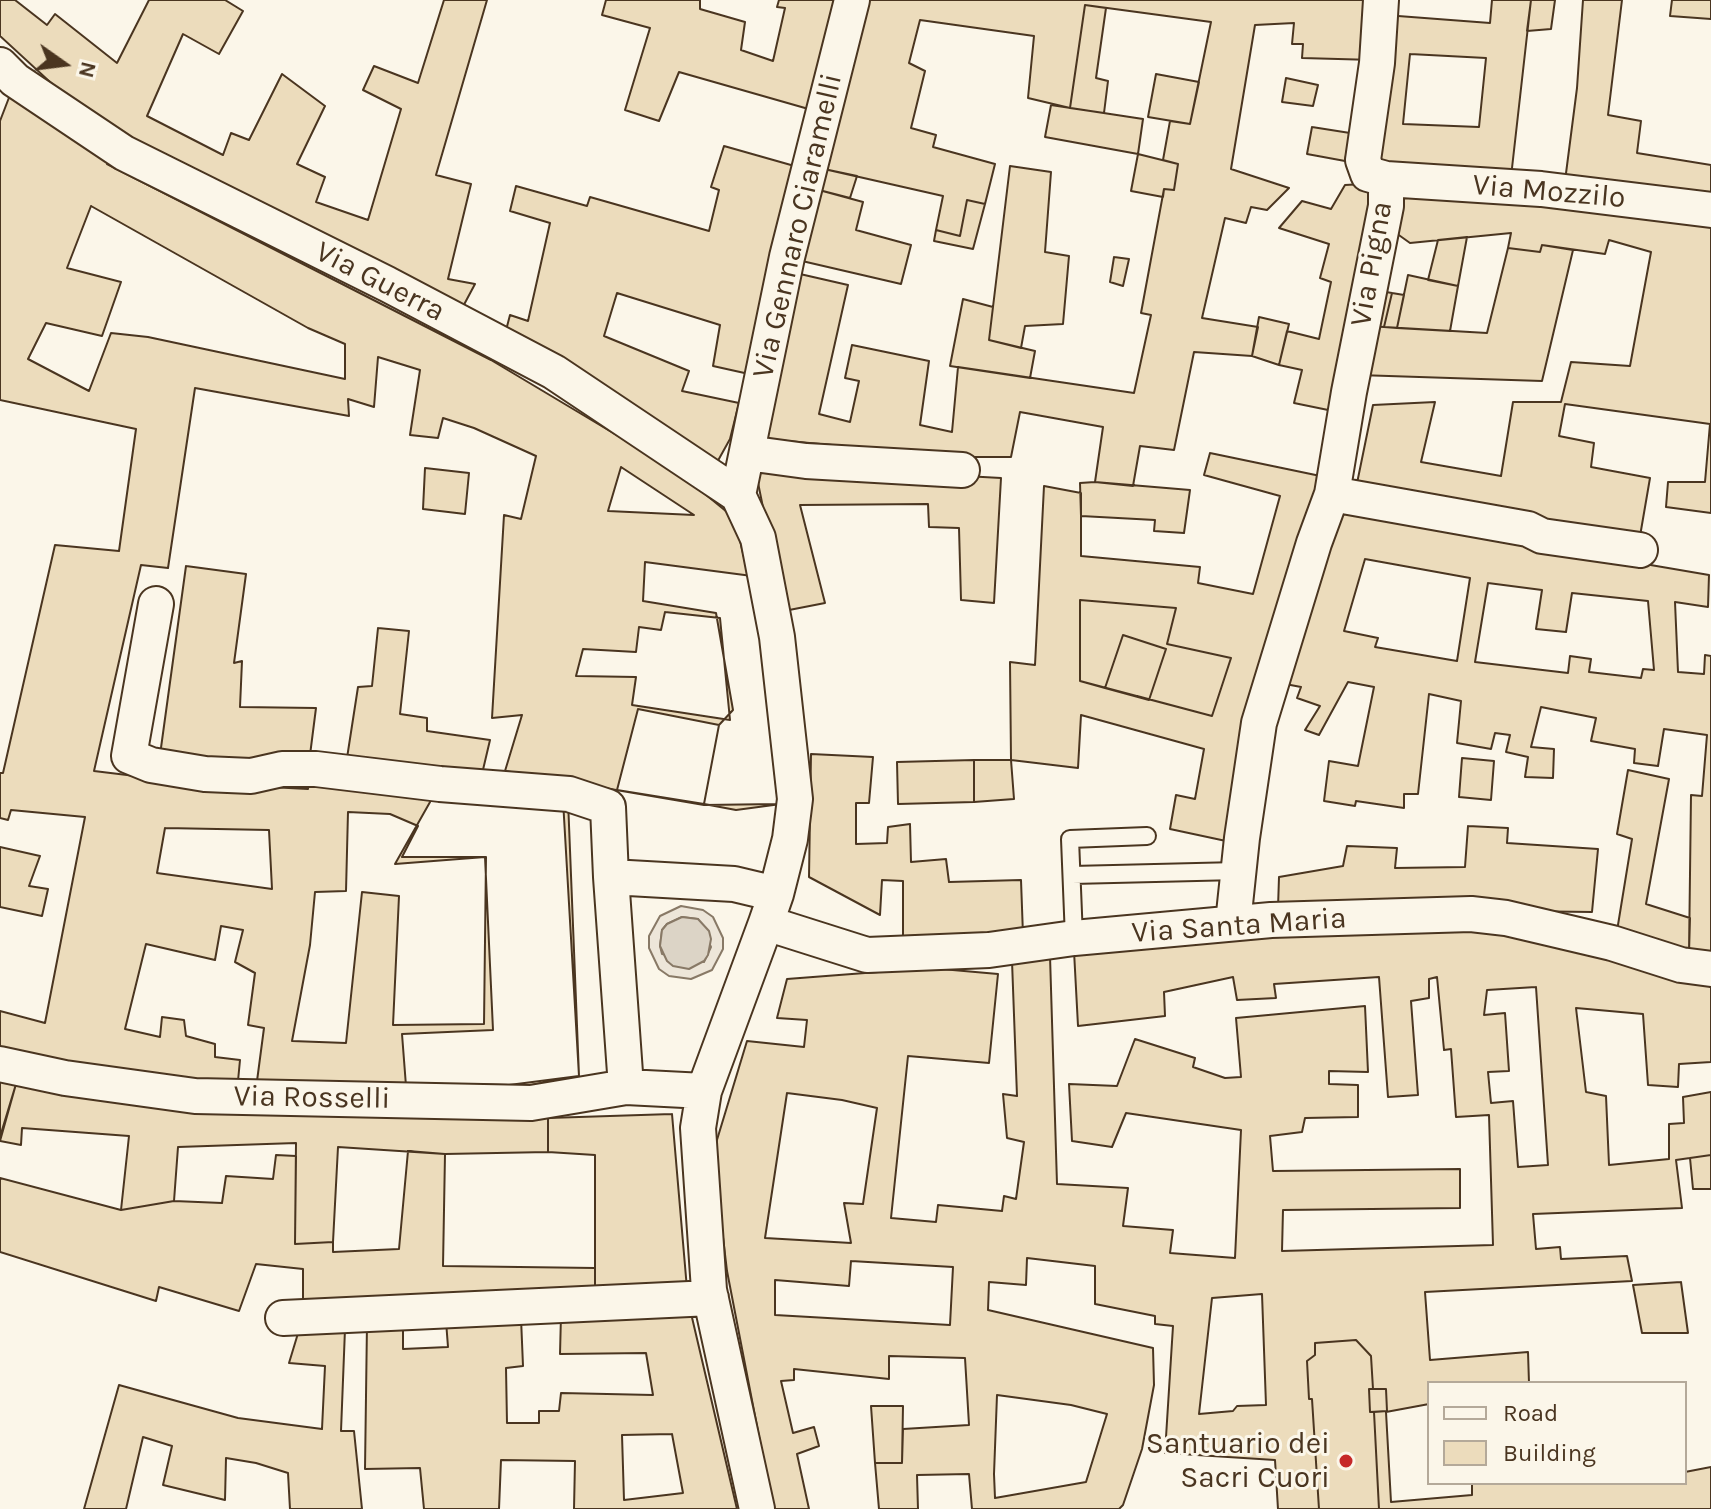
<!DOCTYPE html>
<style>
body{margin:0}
#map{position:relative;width:1711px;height:1509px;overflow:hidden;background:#fbf6e9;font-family:Karla,sans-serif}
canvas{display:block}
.legend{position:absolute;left:1427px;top:1381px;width:260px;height:104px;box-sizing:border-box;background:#fbf6e9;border:2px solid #b4a999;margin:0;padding:10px 14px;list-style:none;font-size:24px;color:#4a3520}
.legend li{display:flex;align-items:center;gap:16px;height:40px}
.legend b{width:40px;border:2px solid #b4a999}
.north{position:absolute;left:24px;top:24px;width:80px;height:80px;-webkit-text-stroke:6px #fbf6e9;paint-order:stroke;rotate:104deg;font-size:22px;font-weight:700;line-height:32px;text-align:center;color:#4a3520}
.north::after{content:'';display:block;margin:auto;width:28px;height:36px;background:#4a3520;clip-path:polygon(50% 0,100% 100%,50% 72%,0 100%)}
</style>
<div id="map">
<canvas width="1711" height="1509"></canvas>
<ul class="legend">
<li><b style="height:10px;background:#fbf6e9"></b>Road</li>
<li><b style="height:22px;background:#ecdcbc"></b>Building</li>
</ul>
<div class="north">N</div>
</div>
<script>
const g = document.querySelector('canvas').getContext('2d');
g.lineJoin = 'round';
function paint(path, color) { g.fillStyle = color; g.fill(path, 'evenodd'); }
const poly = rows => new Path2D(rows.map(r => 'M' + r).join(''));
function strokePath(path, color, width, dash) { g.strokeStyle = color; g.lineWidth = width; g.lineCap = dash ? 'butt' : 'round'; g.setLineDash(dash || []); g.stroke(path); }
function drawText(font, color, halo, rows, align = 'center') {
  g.font = font + ' Karla,sans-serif'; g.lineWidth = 6; g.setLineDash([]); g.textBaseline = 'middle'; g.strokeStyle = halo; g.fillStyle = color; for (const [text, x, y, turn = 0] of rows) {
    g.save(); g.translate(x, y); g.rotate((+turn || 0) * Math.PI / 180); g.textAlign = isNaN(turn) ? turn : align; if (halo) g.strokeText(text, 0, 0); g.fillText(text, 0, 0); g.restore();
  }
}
const green = poly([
 [681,906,703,910,713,917,723,938,723,949,712,970,691,979,669,976,659,969,649,948,649,936,660,916,681,906],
 [682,917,698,919,711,947,704,962,662,954,660,946,662,930,667,924,682,917]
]);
paint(green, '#ede6d9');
strokePath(green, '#887966', 2);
const water = poly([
 [682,917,698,919,709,931,711,939,708,955,704,961,689,969,673,966,667,961,660,946,662,930,667,924,682,917]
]);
paint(water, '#dcd4c6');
strokePath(water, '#887966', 2);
const building = poly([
 [0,0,15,0,47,25,55,14,117,63,149,0,225,0,243,11,219,54,183,34,147,116,223,155,231,133,249,140,282,74,325,106,297,164,325,177,316,202,368,220,401,109,363,90,374,66,418,83,444,0,487,0,436,175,471,184,448,279,475,284,459,314,87,116,0,36,0,0],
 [606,0,700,0,700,9,745,22,741,50,773,61,785,8,777,7,779,0,841,0,812,110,679,72,659,121,625,110,650,28,602,15,606,0],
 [863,0,1375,0,1374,60,1302,58,1303,44,1292,44,1294,23,1255,25,1231,169,1289,188,1267,210,1251,207,1246,223,1225,218,1202,318,1258,327,1252,356,1194,352,1174,450,1140,446,1133,486,1095,482,1103,427,1020,412,1011,457,966,457,765,439,800,274,848,285,819,414,850,422,859,381,845,378,852,345,929,361,920,425,952,432,958,367,1134,393,1151,315,1141,313,1164,189,1174,190,1178,164,1163,160,1170,121,1190,124,1211,22,1085,5,1070,108,1028,98,1034,36,920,20,909,63,925,71,911,128,936,135,933,147,995,164,985,204,967,200,960,236,936,230,943,196,824,169,863,0],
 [1492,0,1531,0,1511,177,1374,168,1385,15,1490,23,1492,0],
 [1410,54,1486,58,1479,127,1403,124,1410,54],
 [1531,0,1555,0,1551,29,1527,31,1531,0],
 [1583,0,1622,0,1608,115,1641,121,1637,153,1711,165,1711,198,1565,181,1577,88,1583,0],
 [1672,0,1711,0,1711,19,1670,16,1672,0],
 [1085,5,1106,8,1096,78,1108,81,1104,113,1070,108,1085,5],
 [1156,74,1199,82,1190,124,1148,117,1156,74],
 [1286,78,1318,85,1313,106,1282,102,1286,78],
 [10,95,109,156,107,164,491,360,640,449,705,494,727,512,737,528,758,616,778,804,704,805,505,771,522,715,492,718,504,515,521,519,536,456,474,428,443,418,438,438,410,435,420,370,378,357,374,407,348,399,349,416,195,388,168,568,141,565,94,771,193,783,308,789,309,774,563,800,579,1076,509,1085,257,1081,264,1028,248,1025,255,973,235,962,243,930,221,926,215,960,146,944,125,1029,160,1037,162,1017,184,1020,186,1036,215,1044,215,1057,240,1060,238,1081,178,1079,39,1059,0,1048,0,1011,45,1023,85,817,11,810,8,820,0,818,0,773,3,773,55,545,119,551,136,429,0,400,0,121,10,95],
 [91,206,308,328,345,344,345,379,148,337,111,333,89,391,28,359,46,323,102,336,121,282,67,268,91,206],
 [621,467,694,515,608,511,621,467],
 [665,612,720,618,730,720,632,705,636,677,576,676,583,649,636,652,639,627,661,630,665,612],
 [348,812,390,814,418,826,402,857,486,857,484,1024,393,1025,399,896,362,892,346,1043,292,1041,310,945,315,892,346,891,348,812],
 [165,828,269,830,272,889,157,873,165,828],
 [1051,105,1143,119,1138,154,1045,137,1051,105],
 [1312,127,1350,133,1345,161,1307,154,1312,127],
 [724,146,798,167,749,374,713,366,720,325,617,293,604,336,689,371,682,391,739,403,730,439,715,466,504,338,510,315,528,321,550,223,510,211,516,186,587,206,590,197,709,231,719,190,711,187,724,146],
 [1138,154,1178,164,1174,190,1164,189,1163,197,1131,191,1138,154],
 [1010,166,1051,172,1045,252,1069,256,1063,324,1025,326,1021,348,989,340,1010,166],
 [824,169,857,176,850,198,819,190,824,169],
 [1364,184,1378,189,1333,411,1294,403,1302,370,1279,365,1287,331,1319,339,1331,282,1320,278,1329,244,1279,228,1302,201,1331,209,1345,185,1364,184],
 [1397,186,1711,221,1711,513,1666,507,1668,482,1705,482,1710,424,1565,404,1559,436,1594,443,1591,467,1650,478,1639,542,1355,493,1373,405,1435,402,1421,462,1501,476,1513,402,1561,402,1571,362,1630,366,1651,252,1609,240,1605,254,1542,245,1540,252,1508,248,1511,233,1410,243,1389,228,1397,186],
 [819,190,863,202,856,230,911,245,901,284,802,261,819,190],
 [967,200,985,204,973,249,934,241,936,230,960,236,967,200],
 [1467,237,1458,286,1428,280,1438,240,1467,237],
 [1542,245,1573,250,1542,381,1358,375,1367,326,1487,333,1508,248,1540,252,1542,245],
 [1114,257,1129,259,1123,286,1110,282,1114,257],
 [1408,275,1458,286,1450,331,1397,328,1408,275],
 [1374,290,1392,293,1384,327,1367,326,1374,290],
 [1392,293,1404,295,1397,328,1384,327,1392,293],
 [963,299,993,307,989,340,1035,351,1030,378,950,366,963,299],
 [1259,317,1289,324,1279,365,1252,356,1259,317],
 [1210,453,1330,478,1226,841,1170,829,1176,795,1195,799,1204,749,1081,715,1078,768,1011,760,1010,662,1035,665,1044,486,1081,493,1081,556,1200,567,1198,583,1253,594,1280,496,1204,475,1210,453],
 [1080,600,1176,608,1167,644,1231,658,1212,716,1080,681,1080,600],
 [425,468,469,473,465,514,423,509,425,468],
 [755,468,856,470,1001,478,994,603,961,600,959,528,929,527,928,504,800,505,825,603,784,611,755,468],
 [1095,482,1190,490,1184,533,1154,531,1155,520,1081,516,1080,483,1095,482],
 [1335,511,1709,575,1708,607,1675,602,1678,672,1704,674,1705,655,1711,656,1711,956,1689,953,1691,795,1702,796,1707,735,1664,729,1658,766,1634,763,1635,749,1591,741,1596,718,1541,707,1531,747,1554,749,1553,778,1525,777,1528,757,1506,752,1510,735,1495,733,1491,749,1457,743,1461,701,1429,694,1418,794,1404,794,1404,808,1356,801,1355,806,1324,801,1329,761,1358,766,1374,687,1348,682,1319,735,1305,730,1320,706,1297,698,1301,687,1280,683,1335,511],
 [1365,559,1470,578,1457,661,1375,647,1378,638,1344,631,1365,559],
 [1488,583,1542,590,1536,629,1566,632,1572,593,1648,601,1654,670,1643,669,1641,678,1589,672,1591,659,1570,656,1568,673,1475,662,1488,583],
 [645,562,752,576,781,804,736,810,704,804,719,725,733,710,716,613,643,601,645,562],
 [186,566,246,574,234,663,242,661,240,707,316,708,310,755,195,766,160,755,186,566],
 [1080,600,1176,608,1167,644,1231,658,1212,716,1137,696,1149,700,1166,649,1123,635,1105,688,1080,681,1080,600],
 [378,628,409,631,400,714,427,718,427,731,490,740,482,774,347,758,358,687,372,686,378,628],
 [1123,635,1166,649,1149,700,1105,688,1123,635],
 [638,709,719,725,704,804,617,790,638,709],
 [811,754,873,757,869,803,856,803,856,844,887,843,888,827,910,824,911,862,946,859,949,882,1021,880,1023,935,903,942,903,881,882,880,880,915,809,877,811,754],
 [1462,758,1494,761,1491,800,1459,797,1462,758],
 [974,760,974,802,898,804,897,762,974,760],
 [974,760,1011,760,1014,799,974,802,974,760],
 [1628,770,1669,779,1646,904,1690,918,1689,953,1617,931,1632,839,1617,834,1628,770],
 [434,795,568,800,579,1076,521,1087,406,1086,402,1034,493,1030,485,857,395,864,434,795],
 [1468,826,1508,828,1507,843,1598,849,1592,912,1278,908,1279,877,1343,866,1347,846,1397,848,1395,868,1465,867,1468,826],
 [0,847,40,856,29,886,48,889,42,916,0,907,0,847],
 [1450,924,1571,945,1711,983,1711,1062,1679,1064,1678,1087,1648,1085,1643,1014,1576,1008,1586,1092,1606,1096,1609,1165,1669,1159,1669,1124,1684,1123,1683,1097,1711,1092,1711,1155,1676,1160,1682,1208,1533,1214,1536,1249,1560,1247,1561,1259,1627,1256,1632,1281,1425,1292,1430,1360,1528,1352,1529,1383,1429,1383,1429,1404,1386,1412,1391,1502,1472,1495,1472,1483,1685,1483,1685,1472,1711,1467,1711,1509,1379,1509,1374,1412,1387,1411,1386,1389,1373,1389,1371,1356,1356,1340,1315,1343,1315,1355,1307,1361,1309,1399,1312,1399,1319,1509,1278,1509,1275,1460,1165,1453,1173,1326,1155,1324,1155,1316,1095,1304,1095,1266,1027,1258,1026,1285,989,1282,988,1310,1153,1348,1154,1385,1142,1449,1123,1505,1119,1509,972,1509,969,1474,917,1475,918,1509,879,1509,875,1463,902,1463,903,1429,969,1425,965,1358,889,1356,889,1379,794,1369,794,1380,781,1381,793,1433,814,1427,819,1446,797,1454,809,1509,773,1509,727,1271,713,1153,747,1041,804,1047,807,1020,777,1018,787,979,930,968,998,974,989,1063,908,1056,891,1218,936,1222,938,1205,1002,1211,1004,1196,1016,1199,1024,1142,1007,1138,1003,1094,1017,1096,1012,961,1050,956,1057,1184,1128,1188,1123,1226,1173,1230,1170,1253,1235,1258,1241,1130,1126,1113,1112,1147,1072,1141,1069,1084,1117,1086,1135,1039,1195,1058,1193,1067,1225,1078,1241,1077,1236,1018,1365,1006,1368,1072,1329,1071,1329,1084,1358,1085,1358,1117,1305,1118,1302,1132,1270,1136,1273,1171,1460,1169,1460,1208,1283,1210,1282,1251,1493,1245,1489,1115,1456,1117,1451,1049,1444,1050,1437,977,1429,979,1429,998,1411,1001,1418,1095,1388,1097,1379,977,1274,984,1276,998,1237,1000,1233,977,1164,992,1165,1016,1078,1026,1074,951,1450,924],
 [1536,987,1548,1165,1518,1167,1513,1101,1491,1103,1488,1072,1509,1071,1505,1013,1484,1015,1487,990,1536,987],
 [787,1093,842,1100,877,1108,863,1204,844,1203,851,1243,765,1238,787,1093],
 [851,1261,953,1267,950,1325,775,1315,775,1280,849,1286,851,1261],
 [1262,1294,1266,1405,1237,1406,1233,1411,1199,1414,1212,1298,1262,1294],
 [997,1395,1071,1405,1107,1414,1086,1482,995,1498,994,1474,997,1395],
 [0,1080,16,1084,0,1137,0,1080],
 [16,1084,548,1112,548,1152,445,1154,338,1147,333,1242,295,1244,296,1143,178,1147,174,1201,121,1210,129,1136,22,1128,21,1145,0,1141,16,1084],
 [672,1114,687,1289,595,1294,595,1155,548,1152,548,1118,672,1114],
 [408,1151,445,1154,443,1266,595,1268,595,1294,303,1305,303,1269,256,1264,239,1311,159,1287,156,1301,0,1252,0,1178,121,1210,174,1201,222,1203,226,1176,273,1179,276,1155,296,1156,295,1244,333,1242,333,1252,399,1249,408,1151],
 [1711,1155,1711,1189,1693,1189,1690,1158,1711,1155],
 [1681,1282,1688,1333,1642,1333,1633,1285,1681,1282],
 [690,1309,737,1509,574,1509,575,1461,501,1460,499,1509,424,1509,420,1468,365,1469,367,1323,403,1324,403,1349,448,1347,446,1321,521,1318,523,1366,506,1368,507,1423,539,1423,539,1411,559,1411,561,1393,653,1395,646,1353,560,1354,561,1315,690,1309],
 [672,1434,683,1493,624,1500,622,1435,672,1434],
 [345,1329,341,1431,354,1431,362,1509,290,1509,288,1473,256,1463,226,1458,225,1500,163,1485,172,1446,143,1437,126,1509,84,1509,119,1385,238,1418,322,1429,325,1366,289,1363,299,1330,345,1329],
 [1356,1340,1371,1356,1373,1389,1369,1389,1370,1412,1374,1412,1379,1509,1319,1509,1312,1399,1309,1399,1307,1361,1315,1355,1315,1343,1356,1340],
 [1369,1389,1386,1389,1387,1411,1370,1412,1369,1389],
 [871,1406,903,1406,902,1463,875,1463,871,1406]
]);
paint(building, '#ecdcbc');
strokePath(building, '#4a3520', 2);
const lane = poly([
 [1072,875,1238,871],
 [1074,938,1070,839,1147,836]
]);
const street = poly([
 [0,65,15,80,124,153,387,284,554,372,738,495],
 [1386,179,1541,189,1711,210],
 [747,453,806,461,962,470],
 [1332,494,1528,529,1542,536,1640,550],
 [156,604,129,756,151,765,205,774,251,776,282,769,316,769,440,784,569,794,608,807,611,877],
 [776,894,734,884,611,877,626,1087,704,1091,766,923,776,894,790,839,795,799,777,637,758,538,738,495,787,257,852,0],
 [766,923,867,955,989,950,1074,938,1271,920,1471,914,1506,918,1612,943,1681,965,1711,969],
 [1233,923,1242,838,1259,723,1314,543,1332,494,1349,392,1386,206,1386,179,1368,174,1363,160,1377,63,1381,0],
 [0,1064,65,1078,195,1096,531,1103,626,1087],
 [704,1091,698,1128,709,1290,757,1509],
 [283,1318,711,1298]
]);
strokePath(lane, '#4a3520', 20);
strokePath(street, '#4a3520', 38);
strokePath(lane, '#fbf6e9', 16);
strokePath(street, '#fbf6e9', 34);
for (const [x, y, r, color] of [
 [1346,1461,8,"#c62828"]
]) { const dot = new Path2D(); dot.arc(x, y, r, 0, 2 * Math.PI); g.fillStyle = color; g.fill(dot); strokePath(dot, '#fbf6e9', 3); }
drawText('30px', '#4a3520', '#fbf6e9', [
 ["Via Mozzilo",1549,192,5],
 ["Via Gennaro Ciaramelli",798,226,-77],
 ["Via Pigna",1372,264,-80],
 ["Via Guerra",380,282,27],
 ["Via Santa Maria",1239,926,-4],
 ["Via Rosselli",312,1098,1]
]);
drawText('30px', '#4a3520', '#fbf6e9', [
 ["Santuario dei",1330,1444],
 ["Sacri Cuori",1330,1478]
], 'right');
</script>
